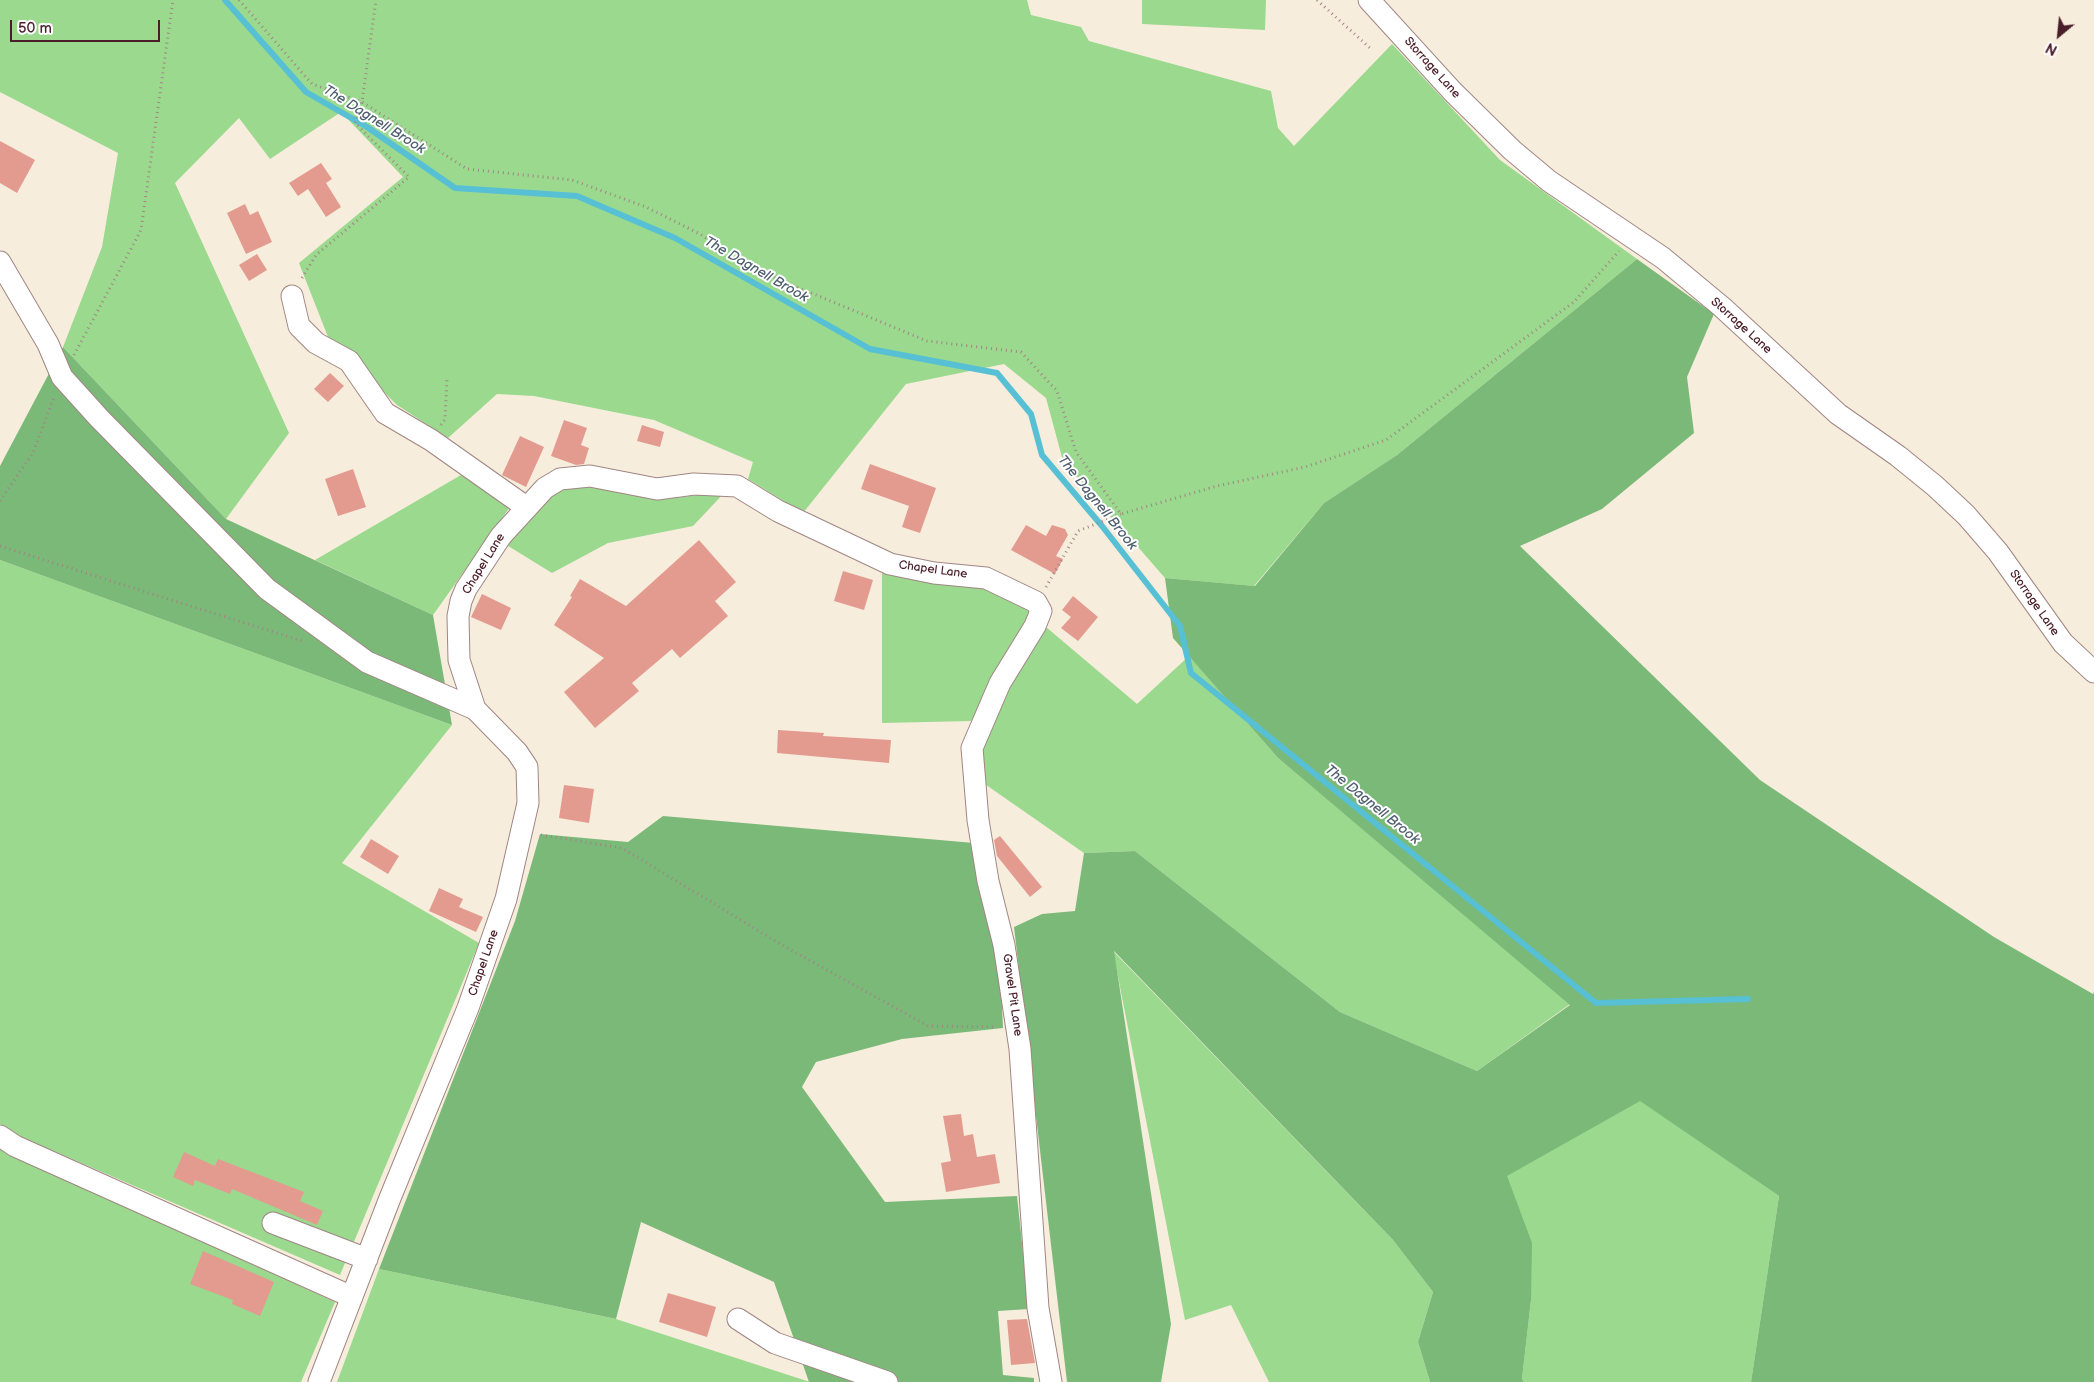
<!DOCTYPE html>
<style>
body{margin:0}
#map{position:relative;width:2094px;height:1382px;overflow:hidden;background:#f7eddc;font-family:"Balsamiq Sans",sans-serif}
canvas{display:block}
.north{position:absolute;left:2034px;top:10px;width:50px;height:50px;-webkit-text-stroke:4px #fff;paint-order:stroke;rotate:208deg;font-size:14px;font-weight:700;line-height:20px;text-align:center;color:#4a1f2b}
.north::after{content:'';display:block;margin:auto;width:18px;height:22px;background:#4a1f2b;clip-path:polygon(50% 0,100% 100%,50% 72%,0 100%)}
.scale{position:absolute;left:10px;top:20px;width:150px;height:22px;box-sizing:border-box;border:2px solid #4a1f2b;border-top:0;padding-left:6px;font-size:15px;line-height:18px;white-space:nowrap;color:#4a1f2b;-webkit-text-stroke:4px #fff;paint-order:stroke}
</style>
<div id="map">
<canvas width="2094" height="1382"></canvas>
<div class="north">N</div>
<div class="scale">50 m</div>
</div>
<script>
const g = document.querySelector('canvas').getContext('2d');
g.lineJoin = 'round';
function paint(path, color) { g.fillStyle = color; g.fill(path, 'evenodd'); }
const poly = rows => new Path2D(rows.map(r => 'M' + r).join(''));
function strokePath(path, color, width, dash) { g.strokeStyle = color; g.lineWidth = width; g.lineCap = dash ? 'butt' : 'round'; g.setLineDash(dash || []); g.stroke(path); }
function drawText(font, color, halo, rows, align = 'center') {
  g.font = font + ' "Balsamiq Sans",sans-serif'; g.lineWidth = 4; g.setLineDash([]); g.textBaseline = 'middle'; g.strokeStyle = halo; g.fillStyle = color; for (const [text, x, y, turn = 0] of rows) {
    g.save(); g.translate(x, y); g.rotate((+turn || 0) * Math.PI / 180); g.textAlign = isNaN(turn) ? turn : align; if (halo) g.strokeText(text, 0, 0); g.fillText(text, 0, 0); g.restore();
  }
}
paint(poly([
 [0,0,1027,0,1031,15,1081,27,1089,41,1271,91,1278,128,1294,146,1392,44,1500,160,1637,259,1397,455,1324,503,1254,586,1165,578,1063,461,1046,398,1004,364,906,384,803,513,748,479,753,462,654,420,534,396,497,394,448,438,397,405,328,337,299,263,403,177,341,112,270,159,239,118,175,183,289,433,226,519,63,347,102,247,118,153,0,92],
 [1142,0,1266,0,1265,30,1142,24],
 [461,475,510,507,433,615,315,560],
 [577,482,623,487,676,498,726,491,693,526,608,543,552,573,505,544,536,504],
 [0,560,452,725,342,863,479,943,340,1275,12,1133,0,1124],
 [882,571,981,583,1007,593,1032,612,977,714,971,721,882,723],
 [1046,627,1137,704,1189,656,1278,758,1570,1004,1477,1071,1340,1012,1135,851,1084,853,979,780,980,752,986,727],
 [1113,951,1393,1240,1433,1292,1418,1342,1430,1382,1269,1382,1231,1305,1185,1320],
 [1640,1100,1779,1196,1751,1382,1524,1382,1522,1379,1531,1300,1506,1176],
 [0,1149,335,1302,301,1382,0,1382],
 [379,1269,616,1319,810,1382,337,1382]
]), '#9ad98e');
paint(poly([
 [1637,259,1714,314,1687,377,1694,433,1602,509,1520,546,1760,780,1994,937,2093,994,2094,992,2094,1382,1751,1382,1779,1196,1640,1101,1507,1176,1532,1243,1531,1300,1522,1379,1524,1382,1430,1382,1418,1342,1433,1292,1393,1240,1114,951,1171,1324,1161,1382,1067,1382,1014,927,1042,914,1075,911,1084,853,1135,851,1340,1012,1477,1071,1570,1005,1278,758,1173,638,1165,578,1255,586,1324,503,1397,455],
 [63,347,226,519,433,615,452,725,0,560,0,466],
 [663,816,974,843,1000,964,1003,1028,902,1039,816,1062,802,1087,885,1202,1017,1196,1029,1309,998,1311,1003,1375,1034,1378,1034,1382,809,1382,774,1282,641,1222,616,1319,379,1269,515,921,540,834,628,842]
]), '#7bb979');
strokePath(poly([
 [225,0,306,92,367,127,455,188,577,196,675,238,870,349,997,373,1031,414,1042,455,1102,526,1180,626,1191,673,1596,1003,1748,999]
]), '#57c0d4', 6);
paint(poly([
 [0,141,35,160,17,193,0,183],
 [321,163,332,179,326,183,341,207,326,217,308,189,298,196,289,183],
 [245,204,250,215,258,211,272,242,246,254,227,213],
 [257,254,267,270,249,281,239,265],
 [330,373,344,386,328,402,314,389],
 [564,420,587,428,581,445,589,448,584,464,576,465,551,456],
 [642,425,664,432,660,447,637,441],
 [520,436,544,447,526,487,502,475],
 [870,464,936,488,920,533,902,527,909,506,861,489],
 [353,469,366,507,338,516,325,479],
 [1026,525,1046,536,1052,525,1065,529,1068,535,1056,556,1063,559,1055,574,1011,550],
 [699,540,736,582,715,601,728,616,680,658,672,649,632,683,639,691,595,728,564,692,604,658,554,625,572,597,570,596,580,579,626,606],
 [843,571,873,580,864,610,834,601],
 [482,594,511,608,501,630,471,617],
 [1073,596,1098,617,1078,641,1061,628,1071,617,1062,610],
 [778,730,824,733,823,736,891,740,889,763,777,753],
 [564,785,594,789,589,823,559,818],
 [1000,836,1042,887,1030,897,997,856,994,840],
 [371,839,399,856,388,874,360,857],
 [439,888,463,899,459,907,483,917,476,932,429,911],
 [961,1114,964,1136,973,1134,977,1157,995,1154,1000,1183,946,1192,941,1163,951,1161,943,1116],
 [184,1152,215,1166,218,1159,304,1192,300,1201,323,1211,317,1225,232,1189,230,1194,195,1180,193,1186,173,1177],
 [203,1251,274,1282,260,1316,232,1304,233,1300,190,1284],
 [668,1293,716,1307,707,1337,659,1322],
 [1027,1319,1035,1363,1011,1365,1007,1320]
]), '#e39b90');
const minor = poly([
 [1369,0,1453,92,1512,150,1549,181,1663,258,1722,307,1838,414,1898,456,1935,486,1966,515,1998,552,2063,643,2094,672],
 [0,262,48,344,62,377,99,418,267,589,367,662,475,709],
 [292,296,299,326,316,343,349,361,385,413,431,440,526,507],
 [0,1136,15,1146,352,1297],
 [273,1223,367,1259],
 [738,1319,775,1343,887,1382],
 [319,1382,390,1198,468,1008,506,899,528,803,527,767,517,752,475,709,459,660,458,616,461,601,466,589,501,536,545,488,560,479,590,476,657,489,694,484,737,486,778,511,890,564,934,573,986,578,1036,602,1041,611,1035,626,1000,683,972,748,978,820,988,881,1004,945,1020,1049,1038,1308,1051,1382]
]);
strokePath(minor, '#a08684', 23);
strokePath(poly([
 [239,0,312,84,362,102,467,169,572,180,646,207,700,234,751,268,927,341,1021,352,1057,391,1076,452,1121,514,1217,486,1305,467,1386,440,1574,302,1619,251],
 [1317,0,1370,48],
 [302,278,316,255,409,177,355,123,362,102,376,0],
 [74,355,141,230,173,0],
 [441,425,445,419,447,378],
 [0,501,33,453,54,397],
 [0,546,302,641],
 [1046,587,1078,531,1121,514],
 [541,835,622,848,782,945,928,1026,996,1027]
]), '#a08684', 3, [1, 4]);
strokePath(minor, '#fff', 21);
drawText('12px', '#4a1f2b', '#fff', [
 ["Storrage Lane",1432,68,48],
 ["Storrage Lane",1741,326,42],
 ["Chapel Lane",484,564,-58],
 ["Chapel Lane",933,570,8],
 ["Storrage Lane",2034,603,55],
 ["Chapel Lane",484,963,-71],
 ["Gravel Pit Lane",1012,995,82]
]);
drawText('italic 14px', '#4f5f6f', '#fff', [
 ["The Dagnell Brook",374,120,32],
 ["The Dagnell Brook",756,270,30],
 ["The Dagnell Brook",1097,503,51],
 ["The Dagnell Brook",1372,805,39]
]);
</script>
